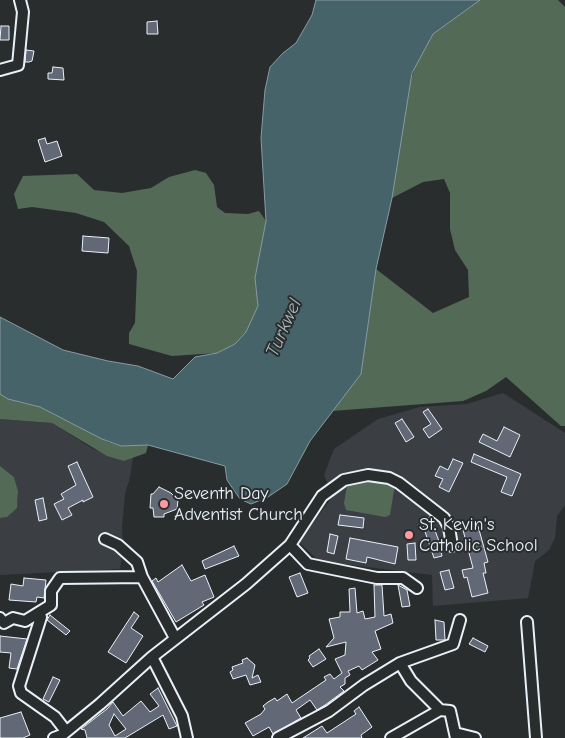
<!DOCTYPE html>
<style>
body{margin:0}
canvas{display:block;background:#2a2d2e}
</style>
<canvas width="565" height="738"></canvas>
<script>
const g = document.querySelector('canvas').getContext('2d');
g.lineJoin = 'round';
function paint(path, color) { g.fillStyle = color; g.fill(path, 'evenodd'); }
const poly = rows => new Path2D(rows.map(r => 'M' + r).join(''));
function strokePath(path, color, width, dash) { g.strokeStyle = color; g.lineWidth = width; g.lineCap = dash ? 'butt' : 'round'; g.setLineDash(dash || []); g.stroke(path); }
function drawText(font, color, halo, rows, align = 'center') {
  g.font = font + ' "Comic Neue",sans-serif'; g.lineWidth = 4; g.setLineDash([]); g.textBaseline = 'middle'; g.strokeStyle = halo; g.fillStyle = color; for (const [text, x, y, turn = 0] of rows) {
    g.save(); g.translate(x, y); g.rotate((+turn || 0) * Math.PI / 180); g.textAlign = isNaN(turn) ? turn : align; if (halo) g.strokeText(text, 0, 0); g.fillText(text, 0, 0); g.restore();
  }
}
paint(poly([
 [503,393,565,433,565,505,557,516,555,538,549,550,535,561,528,598,433,606,432,575,319,561,299,542,333,496,324,475,334,449,378,419,420,407,467,404],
 [0,419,52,423,93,449,124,461,133,457,130,477,125,494,122,527,123,546,120,569,0,575,0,518,7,517,18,502,18,491,14,477,0,466]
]), '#3b3f44');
paint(poly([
 [480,0,558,0,565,7,565,426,561,426,506,377,486,391,463,401,332,411,361,374,376,269,433,313,469,297,468,270,455,250,450,229,450,193,444,179,423,182,392,198,407,93,416,63,433,34],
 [195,170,206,173,214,185,217,207,225,213,248,214,259,211,266,221,255,278,258,306,246,332,235,344,217,353,172,356,129,344,129,333,135,323,137,271,129,246,104,222,76,213,32,207,18,209,14,194,23,176,77,174,94,190,122,193,151,188,169,177],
 [0,394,18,402,40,407,108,442,121,446,148,445,146,453,124,461,107,456,52,423,0,419],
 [0,466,14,477,18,491,17,508,7,517,0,518],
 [367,478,395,484,390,515,385,517,346,510,344,503,347,486,353,480]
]), '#536a57');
const water = poly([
 [316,0,480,0,433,34,412,73,392,198,376,269,361,374,310,441,287,484,268,497,251,504,240,499,227,480,225,466,148,445,121,446,102,439,40,407,8,399,0,394,0,317,63,350,108,361,138,366,173,379,195,357,217,353,235,344,246,332,258,306,255,278,266,221,261,138,265,90,270,67,283,53,296,43,312,15,316,0]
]);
paint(water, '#466369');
strokePath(water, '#879ca2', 1);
const building = poly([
 [157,21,158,34,147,34,147,22,157,21],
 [1,26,9,26,9,40,0,40,1,26],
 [26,50,34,51,32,61,29,62,25,62,26,50],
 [53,67,63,68,64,80,48,79,48,73,52,73,53,67],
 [45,138,47,144,57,141,62,156,45,162,38,140,45,138],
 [83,236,109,238,108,253,82,251,83,236],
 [428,409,442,429,429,438,423,429,431,424,423,412,428,409],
 [402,419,414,437,406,442,395,423,402,419],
 [504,427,520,435,510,457,479,442,483,434,497,441,504,427],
 [474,454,521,474,512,496,501,492,507,477,471,462,474,454],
 [453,459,463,463,449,492,439,487,443,479,435,476,440,466,448,470,453,459],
 [77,462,93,497,83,502,83,500,68,508,72,515,62,520,54,504,64,499,61,494,76,485,68,466,77,462],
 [159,487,171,493,178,500,177,509,164,514,164,517,154,517,153,508,150,508,151,494,153,494,159,487],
 [43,498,47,519,39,521,35,500,43,498],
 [340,515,364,518,363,528,338,525,340,515],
 [430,517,443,552,441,552,442,556,434,558,421,520,430,517],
 [478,526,488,562,484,563,486,573,483,573,488,593,472,597,467,577,464,578,462,570,473,568,463,530,478,526],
 [330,534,338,536,334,554,327,552,330,534],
 [350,538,398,547,395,564,367,557,366,563,346,559,350,538],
 [415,543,416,560,408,560,407,544,415,543],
 [234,546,239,556,205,569,202,561,234,546],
 [182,565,191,581,205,575,214,597,202,602,204,605,176,622,152,581,156,578,158,582,182,565],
 [449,570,454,588,445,590,440,572,449,570],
 [300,573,308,593,297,597,289,577,300,573],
 [24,578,46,580,44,598,37,597,36,602,9,600,11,584,23,586,24,578],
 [374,585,382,585,384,616,391,614,393,623,375,631,381,649,372,652,378,660,362,670,359,666,348,671,350,675,345,678,345,684,340,687,344,691,325,705,317,710,310,700,296,710,301,718,273,734,269,727,253,736,245,723,261,714,265,709,263,706,268,702,275,698,277,701,287,694,292,703,326,680,324,677,330,674,334,679,342,673,335,659,345,655,346,642,326,647,334,638,329,619,340,617,340,612,350,612,349,589,355,588,357,613,363,611,365,619,375,617,374,585],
 [398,585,407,590,410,606,402,607,398,585],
 [134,612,139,616,131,628,143,636,126,663,108,652,134,612],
 [50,615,70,631,66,635,47,620,50,615],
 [435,620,444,622,445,640,436,640,435,620],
 [0,636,27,639,17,669,9,668,11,653,0,652,0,636],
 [473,638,488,646,485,652,469,644,473,638],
 [319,649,326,659,313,667,308,660,310,658,309,656,319,649],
 [247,658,255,665,252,678,258,675,261,682,250,685,246,675,233,679,230,672,233,670,232,667,243,663,242,660,247,658],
 [53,677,60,680,49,702,43,699,53,677],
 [158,688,177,726,169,729,163,715,125,738,87,738,85,730,81,729,107,709,113,702,123,716,141,701,150,712,159,706,150,694,158,688],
 [114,714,126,729,115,736,109,725,114,714],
 [359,707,372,727,361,735,362,738,303,738,322,726,327,733,356,714,354,711,359,707],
 [21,712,30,735,23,738,0,738,0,718,21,712]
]);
paint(building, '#626876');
strokePath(building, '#e8f1f8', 1);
const minor = poly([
 [0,70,18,65,23,12,20,0],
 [105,539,118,545,137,562,142,577,175,638],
 [290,545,308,564,377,578,403,578,417,588],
 [41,617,19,686,21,693,55,717,65,730],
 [0,618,4,623,13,618,25,621,51,605,51,591,60,578,142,577],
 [527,622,536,738],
 [152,657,182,716,187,738],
 [400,663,411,681,440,710,450,711,456,738],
 [455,733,475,738],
 [54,738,62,735,100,704,152,657,246,584,290,545,322,496,344,480,368,475,389,478,399,483,444,518,449,527,452,546],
 [278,738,329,711,364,685,400,663,453,644,460,620],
 [391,738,440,710]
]);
strokePath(minor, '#e8f1f8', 14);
strokePath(minor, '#2a2d2e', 10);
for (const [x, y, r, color] of [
 [164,504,5,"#ff9aa2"],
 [409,535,5,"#ff9aa2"]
]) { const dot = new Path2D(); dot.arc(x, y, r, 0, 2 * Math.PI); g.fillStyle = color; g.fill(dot); strokePath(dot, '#2a2d2e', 2); }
drawText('18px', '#e8f1f8', '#2a2d2e', [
 ["Seventh Day",174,494],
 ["Adventist Church",174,515],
 ["St. Kevin's",419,525],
 ["Catholic School",419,546]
], 'left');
drawText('italic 19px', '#a7b8bf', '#2a2d2e', [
 ["Turkwel",284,328,-66]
]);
</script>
